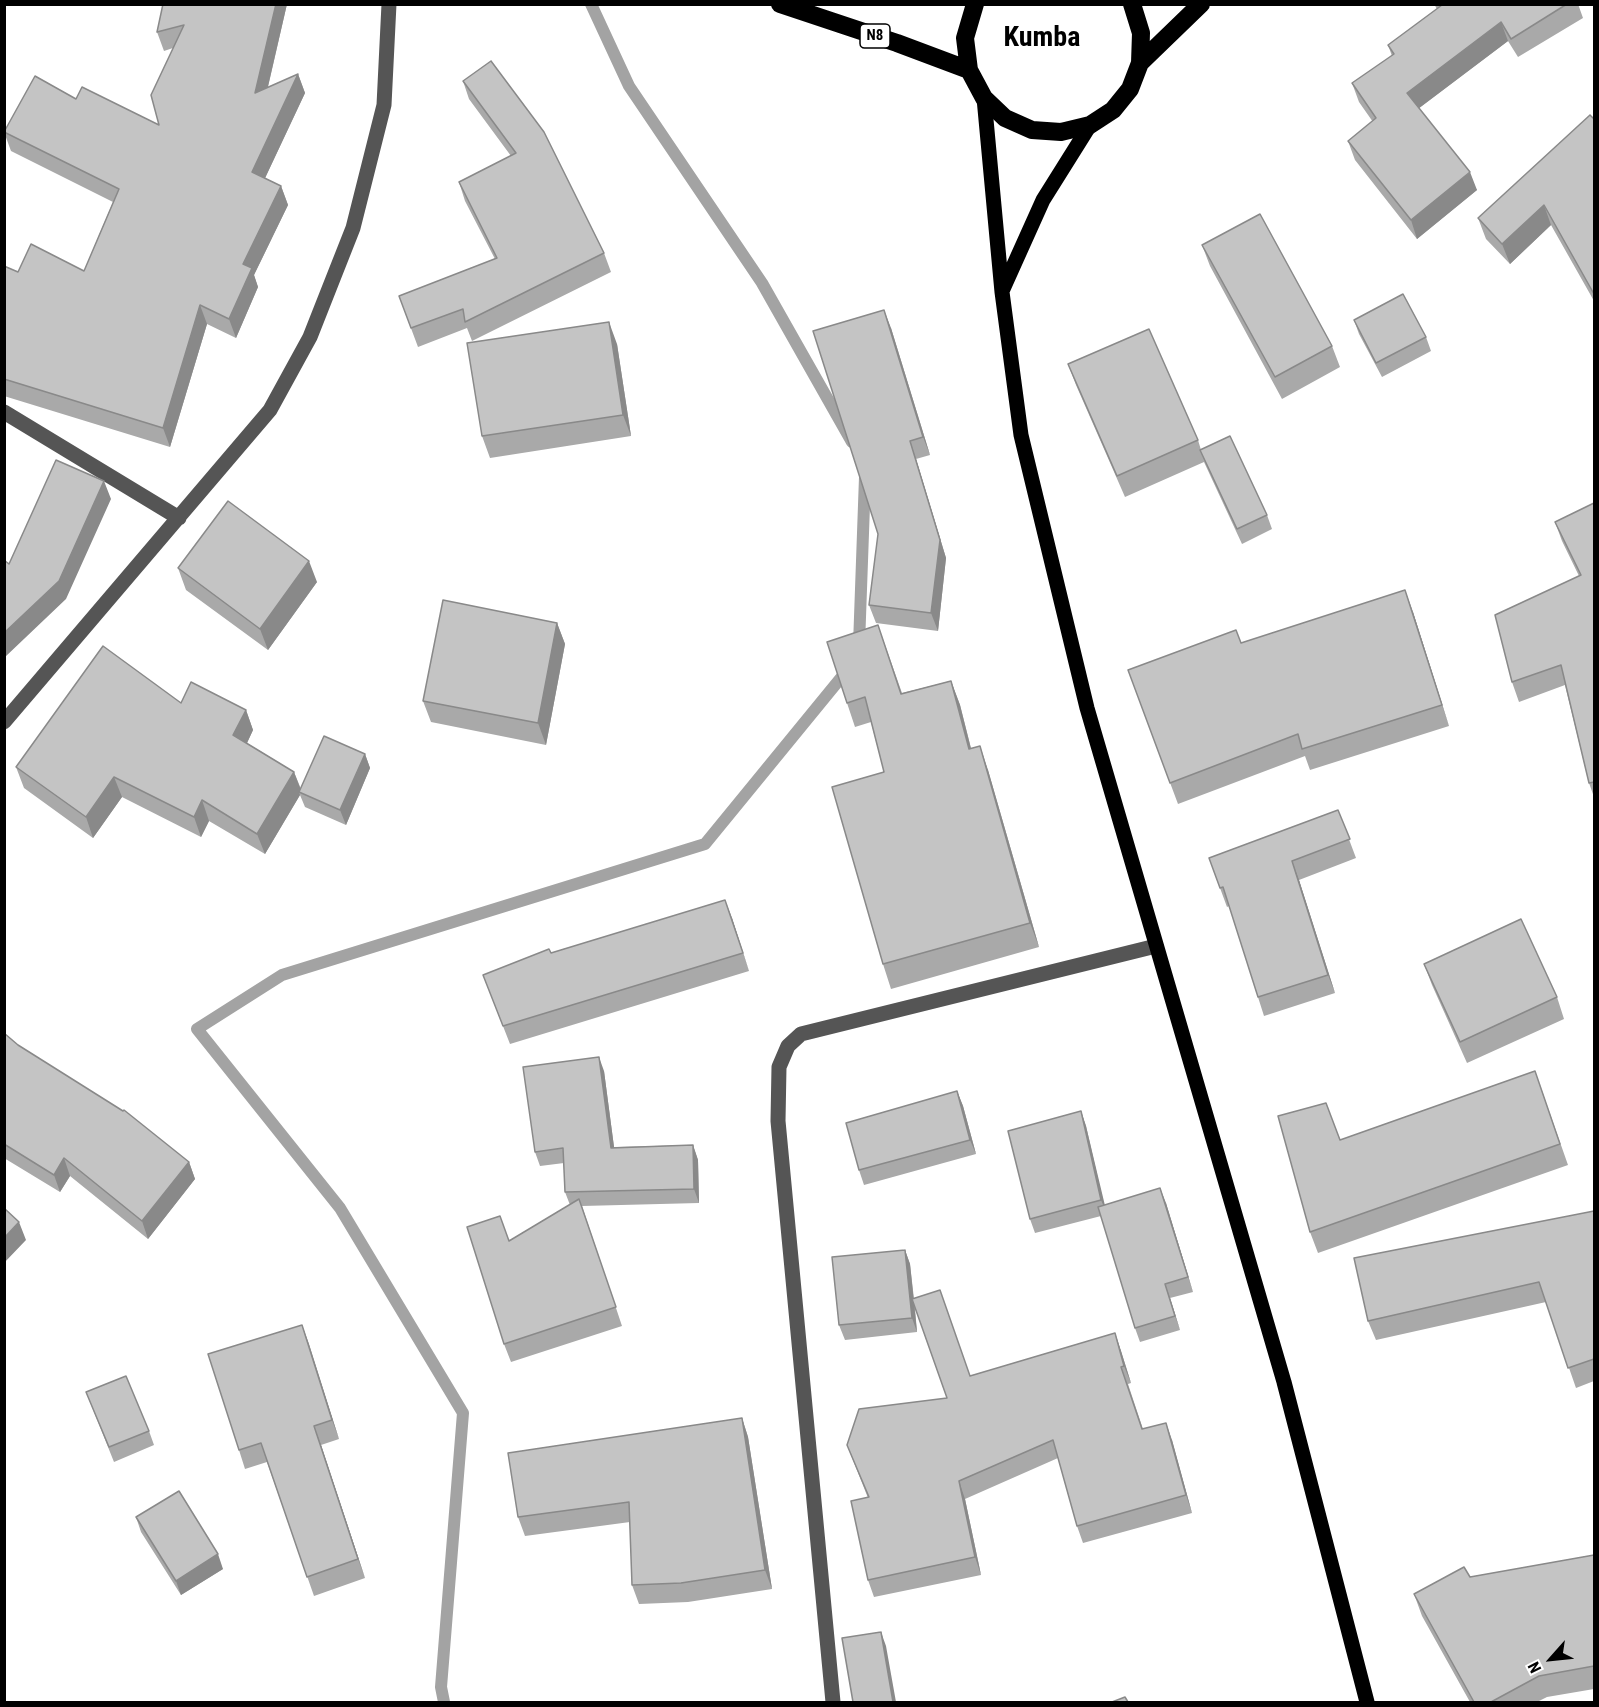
<!DOCTYPE html>
<style>
body{margin:0}
#map{position:relative;width:1599px;height:1707px;overflow:hidden;background:#fff;font-family:"Roboto Condensed",sans-serif}
canvas{display:block}
.frame{position:absolute;inset:0;border:6px solid #000;pointer-events:none}
.north{position:absolute;left:1521px;top:1629px;width:60px;height:60px;-webkit-text-stroke:4px #fff;paint-order:stroke;rotate:243deg;font-size:16px;font-weight:700;line-height:24px;text-align:center;color:#000}
.north::after{content:'';display:block;margin:auto;width:21px;height:27px;background:#000;clip-path:polygon(50% 0,100% 100%,50% 72%,0 100%)}
</style>
<div id="map">
<canvas width="1599" height="1707"></canvas>
<div class="frame"></div>
<div class="north">N</div>
</div>
<script>
const g = document.querySelector('canvas').getContext('2d');
g.lineJoin = 'round';
const poly = rows => new Path2D(rows.map(r => 'M' + r).join(''));
function strokePath(path, color, width, dash) { g.strokeStyle = color; g.lineWidth = width; g.lineCap = dash ? 'butt' : 'round'; g.setLineDash(dash || []); g.stroke(path); }
function paint(path, color) { g.fillStyle = color; g.fill(path, 'evenodd'); }
function drawText(font, color, halo, rows, align = 'center') {
  g.font = font + ' "Roboto Condensed",sans-serif'; g.lineWidth = 5; g.setLineDash([]); g.textBaseline = 'middle'; g.strokeStyle = halo; g.fillStyle = color; for (const [text, x, y, turn = 0] of rows) {
    g.save(); g.translate(x, y); g.rotate((+turn || 0) * Math.PI / 180); g.textAlign = isNaN(turn) ? turn : align; if (halo) g.strokeText(text, 0, 0); g.fillText(text, 0, 0); g.restore();
  }
}
strokePath(poly([
 [591,4,629,86,762,283,852,442],
 [859,645,865,477],
 [444,1702,441,1687,463,1413,340,1208,197,1029,282,975,705,844,849,668]
]), '#a3a3a3', 12);
strokePath(poly([
 [4,412,179,518],
 [4,722,270,410,310,337,353,228,384,105,389,4],
 [833,1702,778,1121,779,1067,788,1046,801,1034,1156,946]
]), '#555', 15);
strokePath(poly([
 [984,98,1002,292,1021,435,1087,708,1284,1382,1367,1702],
 [1003,289,1043,200,1090,125]
]), '#000', 15);
strokePath(poly([
 [780,4,897,43,969,70],
 [975,4,965,38,969,70,984,98,1005,118,1032,130,1061,132,1090,125,1113,110,1130,89,1140,63,1141,33,1132,4],
 [1140,63,1201,4]
]), '#000', 18);
paint(poly([
 [163,4,287,4,268,87,298,74,305,93,265,178,281,186,288,205,254,275,258,287,236,338,207,324,170,447,4,396,4,266,18,272,84,271,113,202,11,151,4,132,76,99,159,125,173,48,164,51,157,32],
 [1434,4,1578,4,1583,18,1518,57,1508,41,1419,108,1477,190,1417,239,1355,160,1348,141,1373,122,1359,102,1352,83,1392,56,1388,45,1437,9],
 [463,81,604,253,611,272,472,341,467,328,418,347,399,296,495,259,465,201,459,182,511,156,469,99],
 [1594,119,1594,301,1551,225,1510,264,1486,239,1478,218],
 [1202,245,1332,346,1340,367,1282,399,1210,266],
 [1354,320,1426,337,1431,351,1382,377,1359,334],
 [891,328,930,455,916,459,946,558,938,631,876,623,869,605,878,534],
 [617,344,631,436,490,458,482,436],
 [1068,364,1198,440,1201,450,1267,515,1272,529,1242,544,1204,462,1125,497,1076,385],
 [1594,503,1594,797,1589,783,1565,685,1519,702,1512,682,1579,576,1562,541,1555,522],
 [178,568,317,582,268,650,186,590],
 [1413,612,1449,726,1310,770,1305,756,1178,804,1128,670,1241,643],
 [557,623,565,644,546,745,431,722,423,701],
 [878,625,902,693,951,681,960,705,971,748,988,770,1039,947,891,989,883,964,884,772,871,722,855,727,847,703],
 [181,703,246,710,253,730,247,743,294,772,301,789,365,754,370,768,346,825,305,807,300,795,265,854,209,821,201,837,122,797,93,838,24,788,16,767],
 [1338,810,1356,858,1299,880,1335,993,1264,1016,1229,906,1227,907,1209,858],
 [732,918,749,971,510,1044,483,975,551,953],
 [1424,964,1557,997,1564,1019,1467,1063,1432,985],
 [4,1033,18,1045,189,1162,195,1179,148,1239,70,1176,60,1192,4,1158],
 [604,1071,614,1147,693,1145,698,1160,699,1203,582,1206,622,1326,511,1362,504,1344,509,1241,570,1205,565,1192,564,1163,540,1166,535,1152],
 [1535,1071,1568,1165,1318,1253,1310,1232,1340,1140],
 [957,1091,963,1106,976,1154,864,1185,859,1170],
 [1081,1111,1086,1126,1104,1205,1166,1203,1193,1292,1170,1298,1180,1330,1140,1342,1135,1328,1101,1216,1035,1233,1030,1219],
 [1594,1211,1594,1381,1576,1388,1546,1302,1376,1340,1368,1321],
 [905,1250,910,1264,914,1299,970,1376,1115,1333,1121,1351,1131,1383,1128,1384,1143,1429,1172,1440,1192,1513,1083,1543,1077,1526,1058,1458,965,1499,981,1575,874,1597,868,1580,868,1498,847,1445,947,1398,915,1308,917,1332,845,1340,839,1325],
 [302,1325,339,1439,321,1445,365,1578,314,1596,267,1462,245,1469,239,1450],
 [86,1392,149,1431,154,1445,114,1462],
 [742,1418,748,1437,772,1589,688,1602,639,1604,632,1585,630,1522,525,1536,518,1517],
 [136,1517,223,1569,181,1595,141,1532],
 [1594,1555,1594,1689,1547,1697,1537,1702,1470,1702,1422,1616,1414,1594,1470,1577]
]), '#a9a9a9');
paint(poly([
 [276,4,287,4,262,112,255,93],
 [1501,22,1508,41,1414,112,1407,93],
 [298,74,305,93,259,191,252,172],
 [1470,172,1477,190,1417,239,1411,220],
 [281,186,288,205,254,275,258,287,236,338,229,319,243,264],
 [1544,205,1551,225,1510,264,1502,244],
 [200,305,207,324,170,447,163,428],
 [884,310,891,328,930,455,923,437],
 [609,322,617,344,631,436,623,415],
 [910,441,916,459,946,558,938,631,931,613],
 [104,481,111,499,66,599,4,658,4,633],
 [309,561,317,582,268,650,260,629],
 [1405,590,1413,612,1449,726,1442,705],
 [557,623,565,644,546,745,538,723],
 [951,681,960,705,977,773,969,749],
 [246,710,253,730,241,756,233,735],
 [980,746,988,770,1039,947,1030,923],
 [365,754,370,768,346,825,340,810],
 [294,772,302,793,299,792,300,795,265,854,257,834],
 [114,777,122,797,93,838,86,817],
 [202,800,209,821,201,837,194,817],
 [1292,861,1299,880,1335,993,1328,975],
 [725,900,732,918,749,971,743,953],
 [599,1057,604,1071,616,1162,611,1148],
 [957,1091,963,1106,976,1154,970,1140],
 [1081,1111,1086,1126,1107,1214,1101,1200],
 [693,1145,698,1160,699,1203,694,1189],
 [64,1158,70,1176,60,1192,54,1175],
 [189,1162,195,1179,148,1239,142,1221],
 [1160,1188,1166,1203,1193,1292,1188,1277],
 [19,1222,26,1240,4,1263,4,1238],
 [905,1250,910,1264,917,1332,912,1318],
 [1165,1284,1170,1298,1180,1330,1175,1316],
 [302,1325,309,1344,339,1439,332,1420],
 [1115,1333,1121,1351,1131,1383,1124,1366],
 [742,1418,748,1437,772,1589,765,1570],
 [1166,1423,1172,1440,1192,1513,1186,1495],
 [314,1426,321,1445,365,1578,358,1559],
 [959,1481,965,1499,981,1575,975,1557],
 [218,1554,223,1569,181,1595,176,1581],
 [881,1632,886,1646,896,1702,893,1702]
]), '#898989');
const building = poly([
 [163,4,276,4,255,93,298,74,252,172,281,186,243,264,252,268,229,319,200,305,163,428,4,379,4,266,18,272,31,244,84,271,119,189,4,132,35,76,76,99,82,87,159,125,151,95,184,25,157,32,163,4],
 [1441,4,1567,4,1511,39,1501,22,1407,93,1470,172,1411,220,1348,141,1376,118,1352,83,1394,54,1388,45,1442,5,1441,4],
 [491,61,544,132,604,253,465,322,463,309,411,328,399,296,497,258,459,182,516,153,463,81,491,61],
 [1590,115,1594,119,1594,294,1544,205,1502,244,1478,218,1590,115],
 [1260,214,1332,346,1275,377,1202,245,1260,214],
 [1403,294,1426,337,1376,363,1354,320,1403,294],
 [884,310,923,437,910,441,940,540,931,613,869,605,878,534,813,331,884,310],
 [609,322,623,415,482,436,467,343,609,322],
 [1149,329,1198,440,1117,476,1068,364,1149,329],
 [1230,436,1267,515,1237,529,1200,450,1230,436],
 [56,460,104,481,59,581,4,633,4,560,9,564,56,460],
 [228,501,309,561,260,629,178,568,228,501],
 [1594,503,1594,782,1589,783,1561,665,1512,682,1495,615,1581,575,1555,522,1594,503],
 [1405,590,1442,705,1302,749,1298,734,1170,783,1128,670,1236,630,1241,643,1405,590],
 [443,600,557,623,538,723,423,701,443,600],
 [878,625,901,694,951,681,969,749,980,746,1030,923,883,964,832,787,884,772,865,697,847,703,827,642,878,625],
 [103,646,181,703,191,682,246,710,233,735,294,772,257,834,202,800,194,817,114,777,86,817,16,767,103,646],
 [324,736,365,754,340,810,299,792,324,736],
 [1338,810,1350,839,1292,861,1328,975,1258,997,1223,887,1220,888,1209,858,1338,810],
 [725,900,743,953,503,1026,483,975,549,949,551,953,725,900],
 [1521,919,1557,997,1460,1042,1424,964,1521,919],
 [4,1033,18,1045,123,1111,124,1110,189,1162,142,1221,64,1158,54,1175,4,1144,4,1033],
 [599,1057,611,1148,693,1145,694,1189,565,1192,563,1148,535,1152,523,1067,599,1057],
 [1535,1071,1560,1144,1310,1232,1278,1116,1326,1103,1340,1140,1535,1071],
 [957,1091,970,1140,859,1170,846,1123,957,1091],
 [1081,1111,1101,1200,1030,1219,1008,1131,1081,1111],
 [1160,1188,1188,1277,1165,1284,1175,1316,1135,1328,1098,1207,1160,1188],
 [579,1199,616,1307,504,1344,467,1227,500,1216,509,1241,579,1199],
 [4,1208,19,1222,4,1238,4,1208],
 [1594,1211,1594,1359,1568,1368,1539,1282,1368,1321,1354,1258,1594,1211],
 [905,1250,912,1318,839,1325,832,1257,905,1250],
 [940,1290,970,1376,1115,1333,1124,1366,1121,1367,1142,1429,1166,1423,1186,1495,1077,1526,1053,1440,959,1481,975,1557,868,1580,851,1501,869,1497,847,1445,859,1409,947,1398,912,1299,940,1290],
 [302,1325,332,1420,314,1426,358,1559,307,1577,261,1443,239,1450,208,1354,302,1325],
 [126,1376,149,1431,109,1447,86,1392,126,1376],
 [742,1418,765,1570,681,1583,632,1585,629,1502,518,1517,508,1453,742,1418],
 [179,1491,218,1554,176,1581,136,1517,179,1491],
 [1594,1555,1594,1666,1539,1676,1491,1702,1474,1702,1414,1594,1464,1567,1470,1577,1594,1555],
 [881,1632,893,1702,853,1702,842,1638,881,1632],
 [1125,1697,1128,1702,1112,1702,1125,1697]
]);
paint(building, '#c4c4c4');
strokePath(building, '#898989', 1.5);
for (const [x, y, w] of [
 [875,36,30]
]) { const box = new Path2D(); box.roundRect(x - w / 2, y - 12, w, 24, 4.5); g.fillStyle = '#fff'; g.fill(box); strokePath(box, '#000', 1.5); }
drawText('bold 15px', '#000', null, [
 ["N8",875,36]
]);
drawText('bold 28px', '#000', '#fff', [
 ["Kumba",1042,39]
]);
</script>
